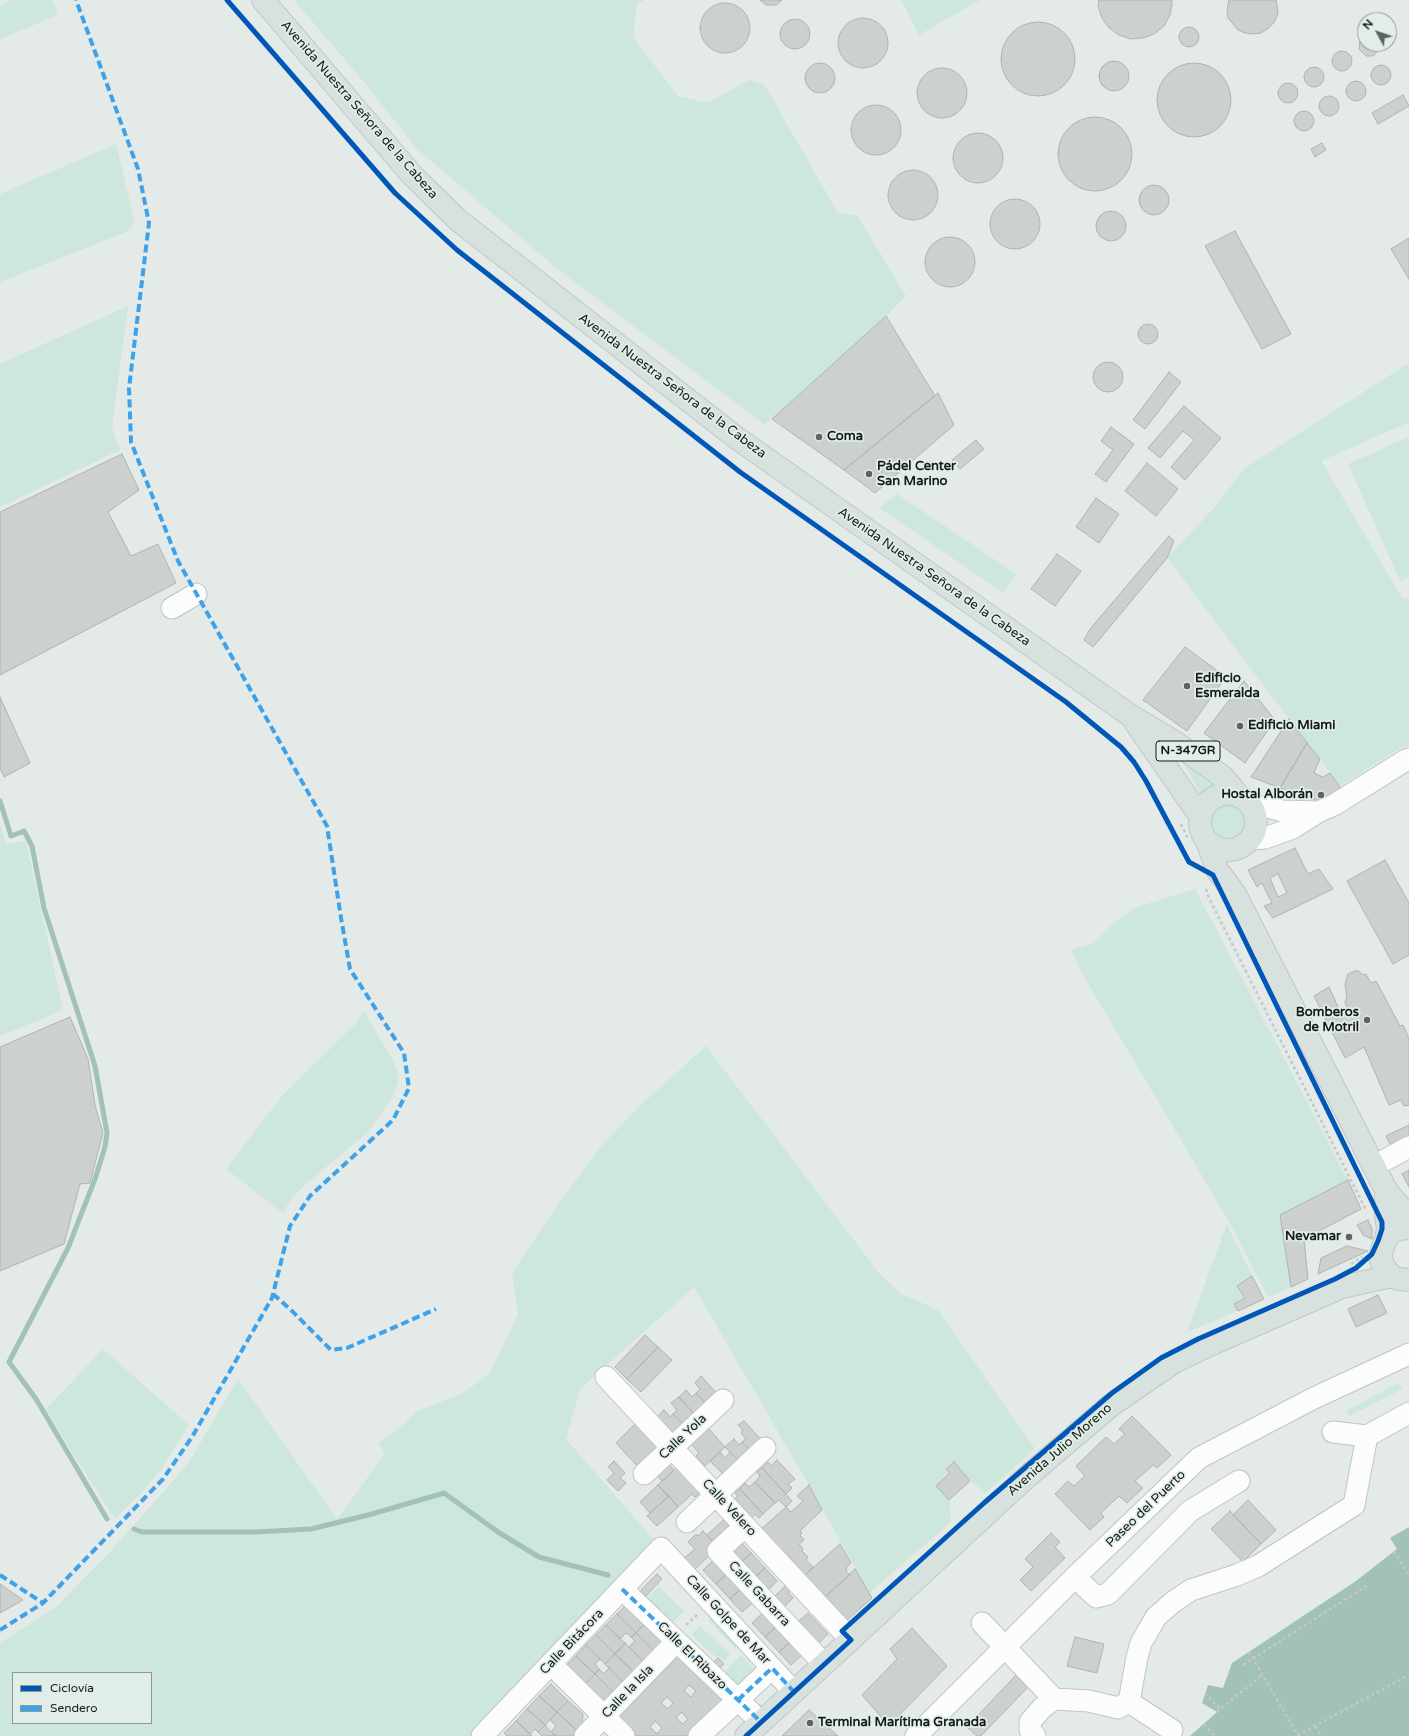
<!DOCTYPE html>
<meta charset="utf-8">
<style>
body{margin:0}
#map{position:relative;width:1409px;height:1736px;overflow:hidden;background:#e4eae7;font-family:"Varela Round",sans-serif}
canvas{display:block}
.legend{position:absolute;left:12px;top:1672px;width:140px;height:52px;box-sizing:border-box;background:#e0eee7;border:1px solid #8f9994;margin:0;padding:5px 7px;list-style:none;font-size:12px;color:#151a18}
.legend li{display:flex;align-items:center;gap:8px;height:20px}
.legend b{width:20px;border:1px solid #8f9994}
.north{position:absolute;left:1357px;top:12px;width:40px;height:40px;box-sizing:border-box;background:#e0eee7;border:1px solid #8f9994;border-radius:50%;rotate:310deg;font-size:11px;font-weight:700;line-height:16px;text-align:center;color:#151a18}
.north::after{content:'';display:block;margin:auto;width:14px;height:18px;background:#5d6360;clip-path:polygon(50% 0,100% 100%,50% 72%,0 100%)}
</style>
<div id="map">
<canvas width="1409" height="1736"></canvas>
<ul class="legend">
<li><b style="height:5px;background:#0057b8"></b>Ciclovía</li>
<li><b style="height:5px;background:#3da2ea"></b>Sendero</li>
</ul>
<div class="north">N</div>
</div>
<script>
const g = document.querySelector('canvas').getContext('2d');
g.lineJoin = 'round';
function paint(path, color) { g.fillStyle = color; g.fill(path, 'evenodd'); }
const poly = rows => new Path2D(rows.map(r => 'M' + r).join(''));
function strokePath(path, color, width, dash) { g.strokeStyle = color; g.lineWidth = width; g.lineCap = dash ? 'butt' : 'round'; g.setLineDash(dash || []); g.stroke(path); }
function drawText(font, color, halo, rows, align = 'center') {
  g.font = font + ' "Varela Round",sans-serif'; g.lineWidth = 3.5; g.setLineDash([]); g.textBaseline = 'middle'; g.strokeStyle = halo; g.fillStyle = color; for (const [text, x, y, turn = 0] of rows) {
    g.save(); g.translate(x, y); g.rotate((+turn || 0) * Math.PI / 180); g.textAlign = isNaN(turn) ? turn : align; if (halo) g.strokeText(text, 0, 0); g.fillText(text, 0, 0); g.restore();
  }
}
paint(poly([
 [12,0,53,0,58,15,0,39,0,5],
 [294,0,645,0,637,4,633,37,678,96,708,103,749,80,764,84,838,213,858,216,906,296,886,316,765,425,554,266,417,149,364,82],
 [901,0,980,0,919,35],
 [116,144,134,220,131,230,0,282,0,194],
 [128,306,112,427,120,450,0,507,0,364],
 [1409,363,1409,422,1321,461,1403,599,1409,597,1409,745,1402,747,1340,786,1167,558,1214,508,1245,468],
 [1409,437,1409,577,1400,581,1348,464],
 [897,494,1016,574,1003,593,880,508],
 [1177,752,1216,783,1200,793],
 '1212 821a17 17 0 1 1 34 0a17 17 0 1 1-34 0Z',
 [0,825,6,844,26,841,63,1010,0,1036],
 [1195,889,1348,1180,1280,1215,1291,1287,1268,1297,1230,1223,1079,968,1071,950,1093,944,1113,924,1134,908],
 [364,1011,394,1062,399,1078,393,1097,367,1133,307,1183,291,1199,283,1213,226,1169,282,1096,355,1024],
 [706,1046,879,1273,901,1294,938,1310,1035,1449,985,1493,970,1480,953,1463,946,1469,950,1473,936,1486,949,1500,951,1522,869,1593,809,1485,694,1287,580,1389,566,1439,653,1539,471,1736,0,1736,0,1643,56,1607,109,1553,188,1464,238,1379,337,1519,385,1454,379,1443,401,1427,417,1411,463,1393,489,1374,518,1314,512,1273,563,1197,601,1146,644,1102],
 [13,1673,151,1673,151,1723,13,1723],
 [1227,1224,1252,1276,1237,1286,1245,1298,1234,1304,1238,1311,1187,1332],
 [103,1349,189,1425,161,1469,144,1490,115,1519,45,1410],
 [1399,1383,1402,1389,1350,1416,1347,1410],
 [659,1586,684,1611,672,1623,647,1598],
 [712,1617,739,1644,735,1648,708,1620],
 [700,1626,730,1654,724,1661,718,1656,716,1657,692,1635],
 [741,1655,757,1671,738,1689,722,1674]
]), '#cde7dc');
paint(poly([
 [1409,1527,1409,1736,1190,1736,1217,1712,1202,1703,1208,1685,1223,1688,1232,1663,1356,1581,1397,1549,1390,1538]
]), '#a2c2b5');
strokePath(poly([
 [0,801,11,836,24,831,32,846,44,908,95,1066,107,1133,105,1147,95,1179,68,1248,9,1362,36,1399,107,1519],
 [134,1529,142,1532,256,1532,311,1529,372,1514,444,1493,498,1532,539,1557,608,1575]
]), '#a2c2b5', 5);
const building = poly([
 [760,0,782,0,776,5,766,5,760,0],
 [1099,0,1172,0,1172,4,1170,15,1164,26,1154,34,1143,38,1131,39,1119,35,1109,28,1102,18,1098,6,1099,0],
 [1229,0,1276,0,1278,13,1275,21,1269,28,1261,33,1253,34,1245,33,1238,30,1228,18,1227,10,1229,0],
 '700 28a25 25 0 1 1 50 0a25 25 0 1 1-50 0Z',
 '838 43a25 25 0 1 1 50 0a25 25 0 1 1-50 0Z',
 '780 34a15 15 0 1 1 30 0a15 15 0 1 1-30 0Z',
 '1001 59a37 37 0 1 1 74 0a37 37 0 1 1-74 0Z',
 '1179 37a10 10 0 1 1 20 0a10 10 0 1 1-20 0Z',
 [1365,36,1365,44,1380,44,1378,51,1373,56,1366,56,1359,49,1360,40,1365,36],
 '1332 61a10 10 0 1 1 20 0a10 10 0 1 1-20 0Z',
 '1099 76a15 15 0 1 1 30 0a15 15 0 1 1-30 0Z',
 '1157 100a37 37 0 1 1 74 0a37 37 0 1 1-74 0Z',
 '805 78a15 15 0 1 1 30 0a15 15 0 1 1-30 0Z',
 '1371 75a10 10 0 1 1 20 0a10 10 0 1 1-20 0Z',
 '1304 77a10 10 0 1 1 20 0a10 10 0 1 1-20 0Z',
 '917 93a25 25 0 1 1 50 0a25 25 0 1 1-50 0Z',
 '1346 91a10 10 0 1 1 20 0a10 10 0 1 1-20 0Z',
 '1278 93a10 10 0 1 1 20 0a10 10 0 1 1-20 0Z',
 [1403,95,1409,106,1378,124,1372,113,1403,95],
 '1319 106a10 10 0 1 1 20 0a10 10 0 1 1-20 0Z',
 '851 130a25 25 0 1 1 50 0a25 25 0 1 1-50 0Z',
 '1294 121a10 10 0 1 1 20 0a10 10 0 1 1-20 0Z',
 '1058 154a37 37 0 1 1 74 0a37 37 0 1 1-74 0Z',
 '953 158a25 25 0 1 1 50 0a25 25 0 1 1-50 0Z',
 [1322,143,1326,150,1315,157,1311,149,1322,143],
 '888 195a25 25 0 1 1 50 0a25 25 0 1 1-50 0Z',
 '1139 200a15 15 0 1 1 30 0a15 15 0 1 1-30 0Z',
 '990 224a25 25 0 1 1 50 0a25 25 0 1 1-50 0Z',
 '1096 226a15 15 0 1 1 30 0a15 15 0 1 1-30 0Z',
 [1235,231,1291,334,1262,349,1205,246,1235,231],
 '925 262a25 25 0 1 1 50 0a25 25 0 1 1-50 0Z',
 [1409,238,1409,279,1391,249,1409,238],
 [886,316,935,396,844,470,772,419,886,316],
 '1138 334a10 10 0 1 1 20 0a10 10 0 1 1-20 0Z',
 '1093 377a15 15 0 1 1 30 0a15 15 0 1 1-30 0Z',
 [1169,372,1181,382,1145,429,1133,420,1169,372],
 [938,393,954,425,875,493,844,470,938,393],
 [1184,406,1221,438,1185,480,1171,467,1194,440,1183,431,1160,458,1148,448,1184,406],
 [1111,427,1134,444,1106,482,1095,474,1113,450,1101,441,1111,427],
 [976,440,984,449,960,469,952,460,976,440],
 [122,454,139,490,108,512,131,556,158,544,176,583,0,675,0,512,122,454],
 [1147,463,1178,489,1156,516,1125,491,1147,463],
 [1096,498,1119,514,1099,543,1076,527,1096,498],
 [1169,536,1174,541,1167,558,1093,647,1084,640,1090,629,1169,536],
 [1057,554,1081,571,1055,606,1031,589,1057,554],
 [1185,647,1226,677,1187,731,1143,700,1185,647],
 [1244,681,1275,720,1245,763,1204,733,1244,681],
 [0,697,30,763,4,777,0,768,0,697],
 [1289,719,1307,743,1280,788,1251,777,1289,719],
 [1307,743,1320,759,1314,773,1323,777,1330,773,1343,791,1330,801,1316,800,1280,788,1307,743],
 [1295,848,1308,874,1319,869,1333,889,1273,918,1264,906,1272,903,1262,883,1257,887,1248,870,1295,848],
 [1278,874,1287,893,1278,897,1270,878,1278,874],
 [1385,860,1409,903,1409,955,1393,964,1347,881,1385,860],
 [1355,971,1359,971,1363,975,1366,974,1371,983,1376,981,1400,1026,1403,1025,1409,1038,1409,1105,1404,1106,1401,1100,1389,1105,1364,1047,1345,1058,1314,996,1329,987,1342,1016,1349,1013,1345,1002,1347,997,1345,984,1348,974,1355,971],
 [70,1017,88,1059,95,1105,103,1133,90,1183,80,1184,64,1244,0,1271,0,1047,70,1017],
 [1409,1125,1409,1137,1391,1146,1386,1136,1409,1125],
 [1409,1170,1409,1187,1402,1174,1409,1170],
 [1348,1180,1361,1209,1304,1239,1308,1279,1291,1287,1280,1215,1348,1180],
 [1368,1220,1372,1228,1372,1239,1363,1235,1357,1225,1368,1220],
 [1347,1246,1368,1251,1318,1274,1321,1258,1347,1246],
 [1252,1276,1264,1299,1238,1311,1234,1304,1245,1298,1237,1286,1252,1276],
 [1378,1295,1387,1313,1356,1327,1348,1309,1378,1295],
 [645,1335,658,1347,627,1379,615,1367,645,1335],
 [658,1347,672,1360,641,1392,627,1379,658,1347],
 [701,1376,718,1395,707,1405,696,1393,700,1389,695,1383,701,1376],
 [686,1390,692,1397,696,1393,705,1402,693,1413,679,1397,686,1390],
 [679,1397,696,1416,685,1426,673,1414,677,1410,671,1403,679,1397],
 [664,1410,670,1417,673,1414,685,1426,674,1436,657,1417,664,1410],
 [1132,1416,1171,1455,1157,1468,1153,1465,1135,1481,1143,1488,1127,1503,1119,1496,1101,1513,1104,1517,1090,1530,1055,1494,1068,1481,1074,1486,1085,1476,1076,1466,1106,1437,1114,1444,1125,1434,1119,1429,1132,1416],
 [744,1421,765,1444,754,1454,742,1442,746,1439,741,1433,743,1430,738,1425,744,1421],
 [637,1422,661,1447,639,1468,616,1443,637,1422],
 [708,1428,725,1447,705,1466,696,1456,699,1453,691,1444,708,1428],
 [734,1439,739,1445,742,1442,754,1454,739,1461,725,1447,734,1439],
 [720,1452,725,1458,730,1452,739,1461,724,1475,710,1461,720,1452],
 [665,1460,674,1470,662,1481,653,1471,665,1460],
 [777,1460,795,1479,788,1484,792,1488,786,1494,762,1468,768,1462,771,1466,777,1460],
 [614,1461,625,1473,620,1478,626,1483,618,1491,607,1480,614,1473,608,1467,614,1461],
 [954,1462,970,1481,949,1500,936,1486,950,1473,946,1469,954,1462],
 [680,1465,701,1492,695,1497,692,1494,678,1507,658,1485,680,1465],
 [762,1468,792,1501,786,1507,779,1500,775,1503,755,1482,760,1476,757,1472,762,1468],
 [755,1482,775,1503,763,1514,740,1489,745,1483,749,1487,755,1482],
 [658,1485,669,1496,650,1513,640,1502,658,1485],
 [809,1485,822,1510,800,1531,802,1533,800,1535,804,1540,799,1544,803,1549,802,1551,808,1557,806,1560,813,1567,804,1576,759,1531,786,1507,791,1512,803,1501,797,1496,809,1485],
 [740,1489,763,1514,759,1518,755,1514,749,1520,732,1501,738,1496,735,1493,740,1489],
 [669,1496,678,1507,657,1526,647,1516,669,1496],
 [1248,1500,1276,1530,1261,1544,1233,1515,1248,1500],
 [1230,1511,1261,1544,1243,1562,1211,1529,1230,1511],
 [729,1515,740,1527,718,1547,707,1535,729,1515],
 [703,1531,718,1547,694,1570,683,1559,695,1549,688,1542,696,1534,698,1536,703,1531],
 [1051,1533,1060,1542,1055,1547,1065,1558,1031,1591,1020,1580,1033,1567,1025,1559,1051,1533],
 [738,1539,751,1553,738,1565,725,1551,738,1539],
 [840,1544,851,1563,847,1567,846,1571,850,1575,824,1598,804,1576,840,1544],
 [751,1553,765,1568,752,1580,738,1565,751,1553],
 [716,1558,729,1572,716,1584,703,1570,716,1558],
 [765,1568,777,1581,764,1594,752,1580,765,1568],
 [855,1569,872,1598,845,1622,824,1598,855,1569],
 [729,1572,743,1587,730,1599,716,1584,729,1572],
 [657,1574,662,1579,646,1596,641,1590,657,1574],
 [788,1583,792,1588,788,1592,793,1598,781,1610,771,1600,788,1583],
 [0,1584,23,1600,0,1613,0,1584],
 [743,1587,756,1600,742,1612,730,1599,743,1587],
 [627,1604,646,1622,636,1633,617,1614,627,1604],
 [765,1611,778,1625,765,1637,752,1623,765,1611],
 [808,1613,828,1634,815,1647,794,1625,808,1613],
 [617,1614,636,1633,631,1637,626,1633,620,1639,606,1625,617,1614],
 [646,1622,665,1640,654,1651,636,1633,646,1622],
 [606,1625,625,1643,615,1654,596,1635,606,1625],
 [778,1625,792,1640,779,1652,765,1637,778,1625],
 [912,1628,947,1666,889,1726,862,1695,897,1659,890,1649,912,1628],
 [636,1633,654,1651,644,1662,629,1647,635,1641,631,1637,636,1633],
 [596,1635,615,1654,605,1664,586,1645,596,1635],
 [1075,1637,1104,1644,1097,1673,1067,1666,1075,1637],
 [792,1640,804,1653,791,1665,779,1652,792,1640],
 [625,1643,644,1662,634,1672,615,1654,625,1643],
 [586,1645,600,1659,595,1664,599,1669,595,1674,576,1656,586,1645],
 [615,1654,634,1672,624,1683,605,1664,615,1654],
 [680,1654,730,1703,711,1716,689,1736,637,1736,618,1718,680,1654],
 [689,1685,696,1691,691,1697,684,1691,689,1685],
 [667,1697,673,1703,668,1709,661,1703,667,1697],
 [681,1712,688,1719,683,1724,676,1718,681,1712],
 [655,1721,662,1728,657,1734,650,1727,655,1721],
 [576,1656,595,1674,584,1685,565,1667,576,1656],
 [718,1658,724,1664,719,1669,712,1664,718,1658],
 [609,1668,624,1683,614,1693,595,1674,599,1669,604,1674,609,1668],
 [595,1674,614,1693,603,1704,584,1685,595,1674],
 [1017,1674,1029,1686,981,1736,977,1736,967,1727,1017,1674],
 [551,1684,568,1701,557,1712,539,1696,551,1684],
 [539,1696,557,1712,545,1725,527,1709,539,1696],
 [568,1701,583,1714,582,1726,577,1731,557,1712,568,1701],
 [527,1709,545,1725,538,1732,535,1729,530,1734,516,1721,527,1709],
 [809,1710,838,1736,782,1736,809,1710],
 [557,1712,577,1731,573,1736,556,1736,551,1732,556,1726,550,1720,557,1712],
 [516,1721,530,1734,532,1736,507,1736,504,1733,516,1721],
 [545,1725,551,1732,556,1736,542,1736,538,1732,545,1725]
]);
paint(building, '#ccd1ce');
strokePath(building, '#aeb4b1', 1);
const minor = poly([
 [172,608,196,594],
 [1252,806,1268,807,1282,811,1318,812],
 [1251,839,1265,838,1293,828,1318,812,1334,805,1406,760,1409,759],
 [1374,1166,1409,1147],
 [606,1377,851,1640],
 [1333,1432,1367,1436,1409,1413],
 [644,1474,723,1400],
 [687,1522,765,1448],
 [745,1526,718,1551,824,1664],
 [1075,1577,1096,1597,1108,1594,1190,1511,1239,1481],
 [622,1589,761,1722],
 [982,1623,1054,1699,1042,1708,1030,1722,1030,1730,1035,1736],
 [551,1664,624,1736],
 [1054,1699,1089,1701,1118,1708,1129,1702,1137,1657,1141,1643,1156,1617,1173,1602,1191,1590,1237,1575,1258,1566,1354,1505,1367,1436],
 [1129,1702,1172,1730],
 [482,1736,661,1548,794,1692],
 [585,1736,670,1648],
 [699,1736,772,1668],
 [916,1736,1075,1577,1199,1458,1314,1398,1409,1354]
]);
const highway = poly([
 [263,0,412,175,458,220,734,436,1131,716,1173,741,1223,777,1238,795],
 [1135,722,1200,816],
 '1200 822a28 28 0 1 1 56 0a28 28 0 1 1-56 0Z',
 [1207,841,1218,871,1235,894,1386,1190,1409,1218],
 [1386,1190,1386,1215,1388,1229,1386,1238],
 [1409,1228,1399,1229,1392,1232,1386,1238,1381,1253,1381,1260,1385,1269,1392,1276,1398,1279,1409,1280],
 [746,1736,1029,1475,1110,1406,1174,1362,1214,1343,1342,1287,1392,1276]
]);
strokePath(minor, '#c0c5c3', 23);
strokePath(highway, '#c2c6c4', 24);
strokePath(poly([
 [1181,824,1188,839],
 [1206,889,1209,898,1366,1210],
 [1351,1264,1362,1257],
 [1394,1551,1409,1575],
 [686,1625,697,1615],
 [1249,1652,1298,1735,1409,1675],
 [1243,1665,1368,1585],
 [1205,1693,1220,1709],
 [1217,1712,1262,1675],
 [1204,1724,1215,1736],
 [1316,1726,1321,1736]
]), '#c5c8c6', 2.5, [3, 3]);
strokePath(minor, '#fbfcfb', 21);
strokePath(highway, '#d7e2de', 22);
strokePath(poly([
 [273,1294,290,1309,331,1350,347,1348,436,1309],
 [0,1575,43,1603],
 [622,1589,761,1722],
 [0,1630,43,1603,163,1479,192,1437,272,1298,290,1226,310,1196,393,1120,409,1088,404,1053,350,969,341,918,327,826,178,561,131,442,129,388,149,223,138,169,76,0],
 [738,1700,772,1668,794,1692]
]), '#3da2ea', 4, [8, 4]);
strokePath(poly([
 [227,0,395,193,457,250,740,472,1066,702,1121,747,1134,762,1146,781,1189,862,1213,875,1382,1222,1382,1229,1378,1241,1372,1254,1356,1268,1335,1279,1198,1339,1161,1358,1112,1393,984,1503,842,1631,851,1640,746,1736]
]), '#0057b8', 5);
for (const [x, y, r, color] of [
 [819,437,4,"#5d6360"],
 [869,474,4,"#5d6360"],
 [1187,686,4,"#5d6360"],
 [1240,726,4,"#5d6360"],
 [1321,795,4,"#5d6360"],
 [1367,1020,4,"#5d6360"],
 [1349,1237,4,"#5d6360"],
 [810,1723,4,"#5d6360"]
]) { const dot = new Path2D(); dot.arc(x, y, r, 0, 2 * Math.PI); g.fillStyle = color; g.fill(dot); strokePath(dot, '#e0eee7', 1.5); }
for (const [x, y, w] of [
 [1188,751,64]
]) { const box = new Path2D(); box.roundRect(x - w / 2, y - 10, w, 20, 3); g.fillStyle = '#e0eee7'; g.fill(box); strokePath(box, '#151a18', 1); }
drawText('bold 12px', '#151a18', null, [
 ["N-347GR",1188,751]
]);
drawText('13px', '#151a18', '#e0eee7', [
 ["Avenida Nuestra Señora de la Cabeza",359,110,49],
 ["Avenida Nuestra Señora de la Cabeza",672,386,37],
 ["Avenida Nuestra Señora de la Cabeza",934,577,35],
 ["Calle Yola",683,1437,-43],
 ["Avenida Julio Moreno",1060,1450,-41],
 ["Calle Velero",729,1508,47],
 ["Paseo del Puerto",1146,1509,-44],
 ["Calle Gabarra",759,1594,47],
 ["Calle Golpe de Mar",728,1620,47],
 ["Calle Bitácora",572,1642,-46],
 ["Calle El Ribazo",692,1656,44],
 ["Calle la Isla",628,1692,-46]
]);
drawText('bold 13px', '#151a18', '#e0eee7', [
 ["Coma",827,437],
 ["Pádel Center",877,467],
 ["San Marino",877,482],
 ["Edificio",1195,679],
 ["Esmeralda",1195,694],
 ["Edificio Miami",1248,726],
 ["Hostal Alborán",1313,795,"right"],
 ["Bomberos",1359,1013,"right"],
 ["de Motril",1359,1028,"right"],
 ["Nevamar",1341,1237,"right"],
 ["Terminal Marítima Granada",818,1723]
], 'left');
</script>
